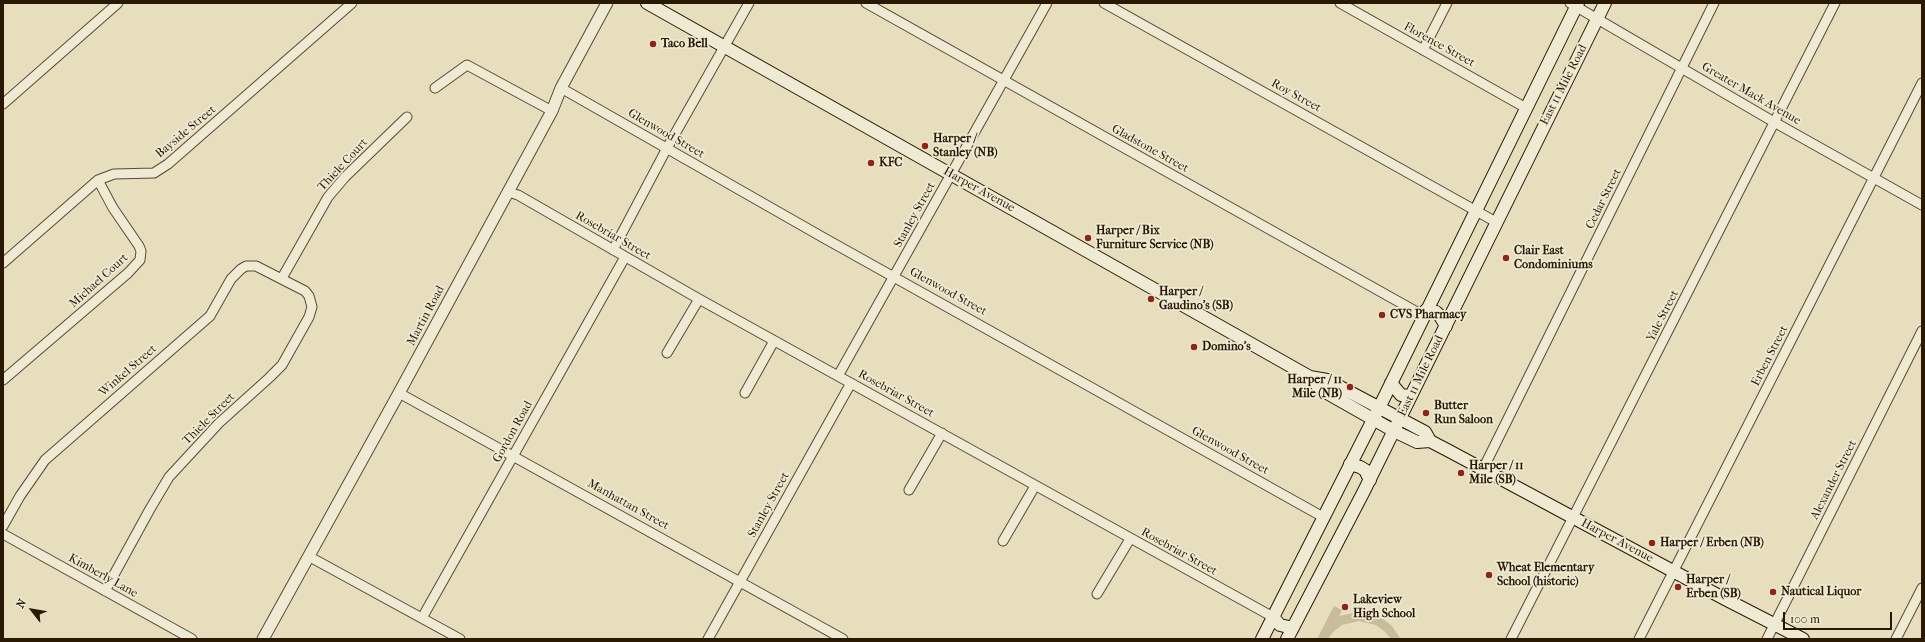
<!DOCTYPE html>
<style>
body{margin:0}
#map{position:relative;width:1925px;height:642px;overflow:hidden;background:#e7debd;font-family:"IM FELL French Canon",serif}
canvas{display:block}
.frame{position:absolute;inset:0;border:4px solid #2a1902;pointer-events:none}
.north{position:absolute;left:12px;top:590px;width:40px;height:40px;-webkit-text-stroke:3px #efead4;paint-order:stroke;rotate:301deg;font-size:11px;font-weight:700;line-height:16px;text-align:center;color:#2a1902}
.north::after{content:'';display:block;margin:auto;width:14px;height:18px;background:#2a1902;clip-path:polygon(50% 0,100% 100%,50% 72%,0 100%)}
.scale{position:absolute;left:1783px;top:612px;width:109px;height:18px;box-sizing:border-box;border:2px solid #2a1902;border-top:0;padding-left:5px;font-size:12px;line-height:14px;white-space:nowrap;color:#2a1902;-webkit-text-stroke:3px #efead4;paint-order:stroke}
</style>
<div id="map">
<canvas width="1925" height="642"></canvas>
<div class="frame"></div>
<div class="north">N</div>
<div class="scale">100 m</div>
</div>
<script>
const g = document.querySelector('canvas').getContext('2d');
g.lineJoin = 'round';
function paint(path, color) { g.fillStyle = color; g.fill(path, 'evenodd'); }
const poly = rows => new Path2D(rows.map(r => 'M' + r).join(''));
function strokePath(path, color, width, dash) { g.strokeStyle = color; g.lineWidth = width; g.lineCap = dash ? 'butt' : 'round'; g.setLineDash(dash || []); g.stroke(path); }
function drawText(font, color, halo, rows, align = 'center') {
  g.font = font + ' "IM FELL French Canon",serif'; g.lineWidth = 3.5; g.setLineDash([]); g.textBaseline = 'middle'; g.strokeStyle = halo; g.fillStyle = color; for (const [text, x, y, turn = 0] of rows) {
    g.save(); g.translate(x, y); g.rotate((+turn || 0) * Math.PI / 180); g.textAlign = isNaN(turn) ? turn : align; if (halo) g.strokeText(text, 0, 0); g.fillText(text, 0, 0); g.restore();
  }
}
paint(poly([
 [1334,606,1342,610,1339,616,1359,612,1380,617,1391,625,1401,639,1391,639,1385,632,1376,625,1359,621,1342,625,1333,632,1328,639,1317,639]
]), '#c7bd9d');
const minor = poly([
 [866,3,1424,316],
 [1104,3,1496,222],
 [1340,3,1526,108],
 [1570,3,1774,122,1922,205],
 [1423,50,1447,3],
 [435,88,467,65,552,111],
 [561,88,824,238,1323,517],
 [3,104,118,3],
 [508,192,518,195,699,299,1273,617],
 [613,250,667,148,749,3],
 [3,263,98,180,114,174,154,173,168,164,352,3],
 [282,278,328,197,345,177,407,117],
 [667,353,699,299],
 [838,376,1047,3],
 [3,380,128,273,140,260,141,251,139,246,113,208,98,180],
 [399,393,843,639],
 [745,393,774,341],
 [1483,469,1714,3],
 [909,490,942,433],
 [3,526,20,496,45,460,210,316,231,279,241,269,246,266,256,266,305,291,309,296,312,307,309,317,282,365,269,378,219,423,169,477,150,509,105,591],
 [3,534,192,639],
 [1003,541,1035,486],
 [310,557,460,639],
 [1097,594,1130,539],
 [422,618,625,257],
 [708,639,851,383],
 [1511,639,1835,3],
 [1639,639,1922,83],
 [1767,639,1922,331],
 [1896,639,1922,588]
]);
const tertiary = poly([
 [263,639,399,393,552,111,561,88,607,3]
]);
const secondary = poly([
 [647,3,1310,377,1327,380,1425,432,1430,441],
 [1426,310,1436,312,1440,316,1446,326],
 [1310,377,1320,389,1394,431,1417,442,1430,441,1451,452,1725,599,1803,639],
 [1391,383,1401,395,1410,396],
 [1350,464,1360,467,1365,470,1370,480],
 [1273,617,1280,625,1293,628],
 [1262,639,1379,408,1578,3],
 [1287,639,1364,491,1605,3]
]);
strokePath(minor, '#594a31', 11);
strokePath(tertiary, '#594a31', 13);
strokePath(secondary, '#2a1902', 14);
strokePath(minor, '#efead4', 9);
strokePath(tertiary, '#efead4', 11);
strokePath(secondary, '#efead4', 12);
for (const [x, y, r, color] of [
 [653,44,4,"#8f2418"],
 [925,146,4,"#8f2418"],
 [871,163,4,"#8f2418"],
 [1088,238,4,"#8f2418"],
 [1506,258,4,"#8f2418"],
 [1151,299,4,"#8f2418"],
 [1382,315,4,"#8f2418"],
 [1194,347,4,"#8f2418"],
 [1350,387,4,"#8f2418"],
 [1426,413,4,"#8f2418"],
 [1461,473,4,"#8f2418"],
 [1652,543,4,"#8f2418"],
 [1489,575,4,"#8f2418"],
 [1678,587,4,"#8f2418"],
 [1773,592,4,"#8f2418"],
 [1345,607,4,"#8f2418"]
]) { const dot = new Path2D(); dot.arc(x, y, r, 0, 2 * Math.PI); g.fillStyle = color; g.fill(dot); strokePath(dot, '#efead4', 1.5); }
drawText('bold 12px', '#2a1902', '#efead4', [
 ["Taco Bell",661,44],
 ["Harper /",933,139],
 ["Stanley (NB)",933,153],
 ["KFC",879,163],
 ["Harper / Bix",1096,231],
 ["Furniture Service (NB)",1096,245],
 ["Clair East",1514,251],
 ["Condominiums",1514,265],
 ["Harper /",1159,292],
 ["Gaudino's (SB)",1159,306],
 ["CVS Pharmacy",1390,315],
 ["Domino's",1202,347],
 ["Harper / 11",1342,380,"right"],
 ["Mile (NB)",1342,394,"right"],
 ["Butter",1434,406],
 ["Run Saloon",1434,420],
 ["Harper / 11",1469,466],
 ["Mile (SB)",1469,480],
 ["Harper / Erben (NB)",1660,543],
 ["Wheat Elementary",1497,568],
 ["School (historic)",1497,582],
 ["Harper /",1686,580],
 ["Erben (SB)",1686,594],
 ["Nautical Liquor",1781,592],
 ["Lakeview",1353,600],
 ["High School",1353,614]
], 'left');
drawText('12px', '#2a1902', '#efead4', [
 ["Florence Street",1439,45,29],
 ["East 11 Mile Road",1564,85,-63],
 ["Greater Mack Avenue",1751,94,30],
 ["Roy Street",1296,96,29],
 ["Bayside Street",186,132,-40],
 ["Glenwood Street",666,134,30],
 ["Gladstone Street",1150,149,29],
 ["Thiele Court",343,165,-47],
 ["Harper Avenue",979,190,29],
 ["Cedar Street",1604,199,-64],
 ["Stanley Street",915,215,-61],
 ["Rosebriar Street",613,236,30],
 ["Michael Court",99,281,-42],
 ["Glenwood Street",948,292,29],
 ["Martin Road",426,316,-62],
 ["Yale Street",1663,316,-63],
 ["Erben Street",1770,356,-63],
 ["Winkel Street",128,371,-41],
 ["East 11 Mile Road",1421,376,-64],
 ["Rosebriar Street",896,394,29],
 ["Thiele Street",209,419,-45],
 ["Gordon Road",513,432,-61],
 ["Glenwood Street",1230,451,29],
 ["Alexander Street",1834,480,-63],
 ["Manhattan Street",628,505,29],
 ["Stanley Street",769,505,-61],
 ["Harper Avenue",1617,541,28],
 ["Rosebriar Street",1179,552,29],
 ["Kimberly Lane",103,576,29]
]);
</script>
